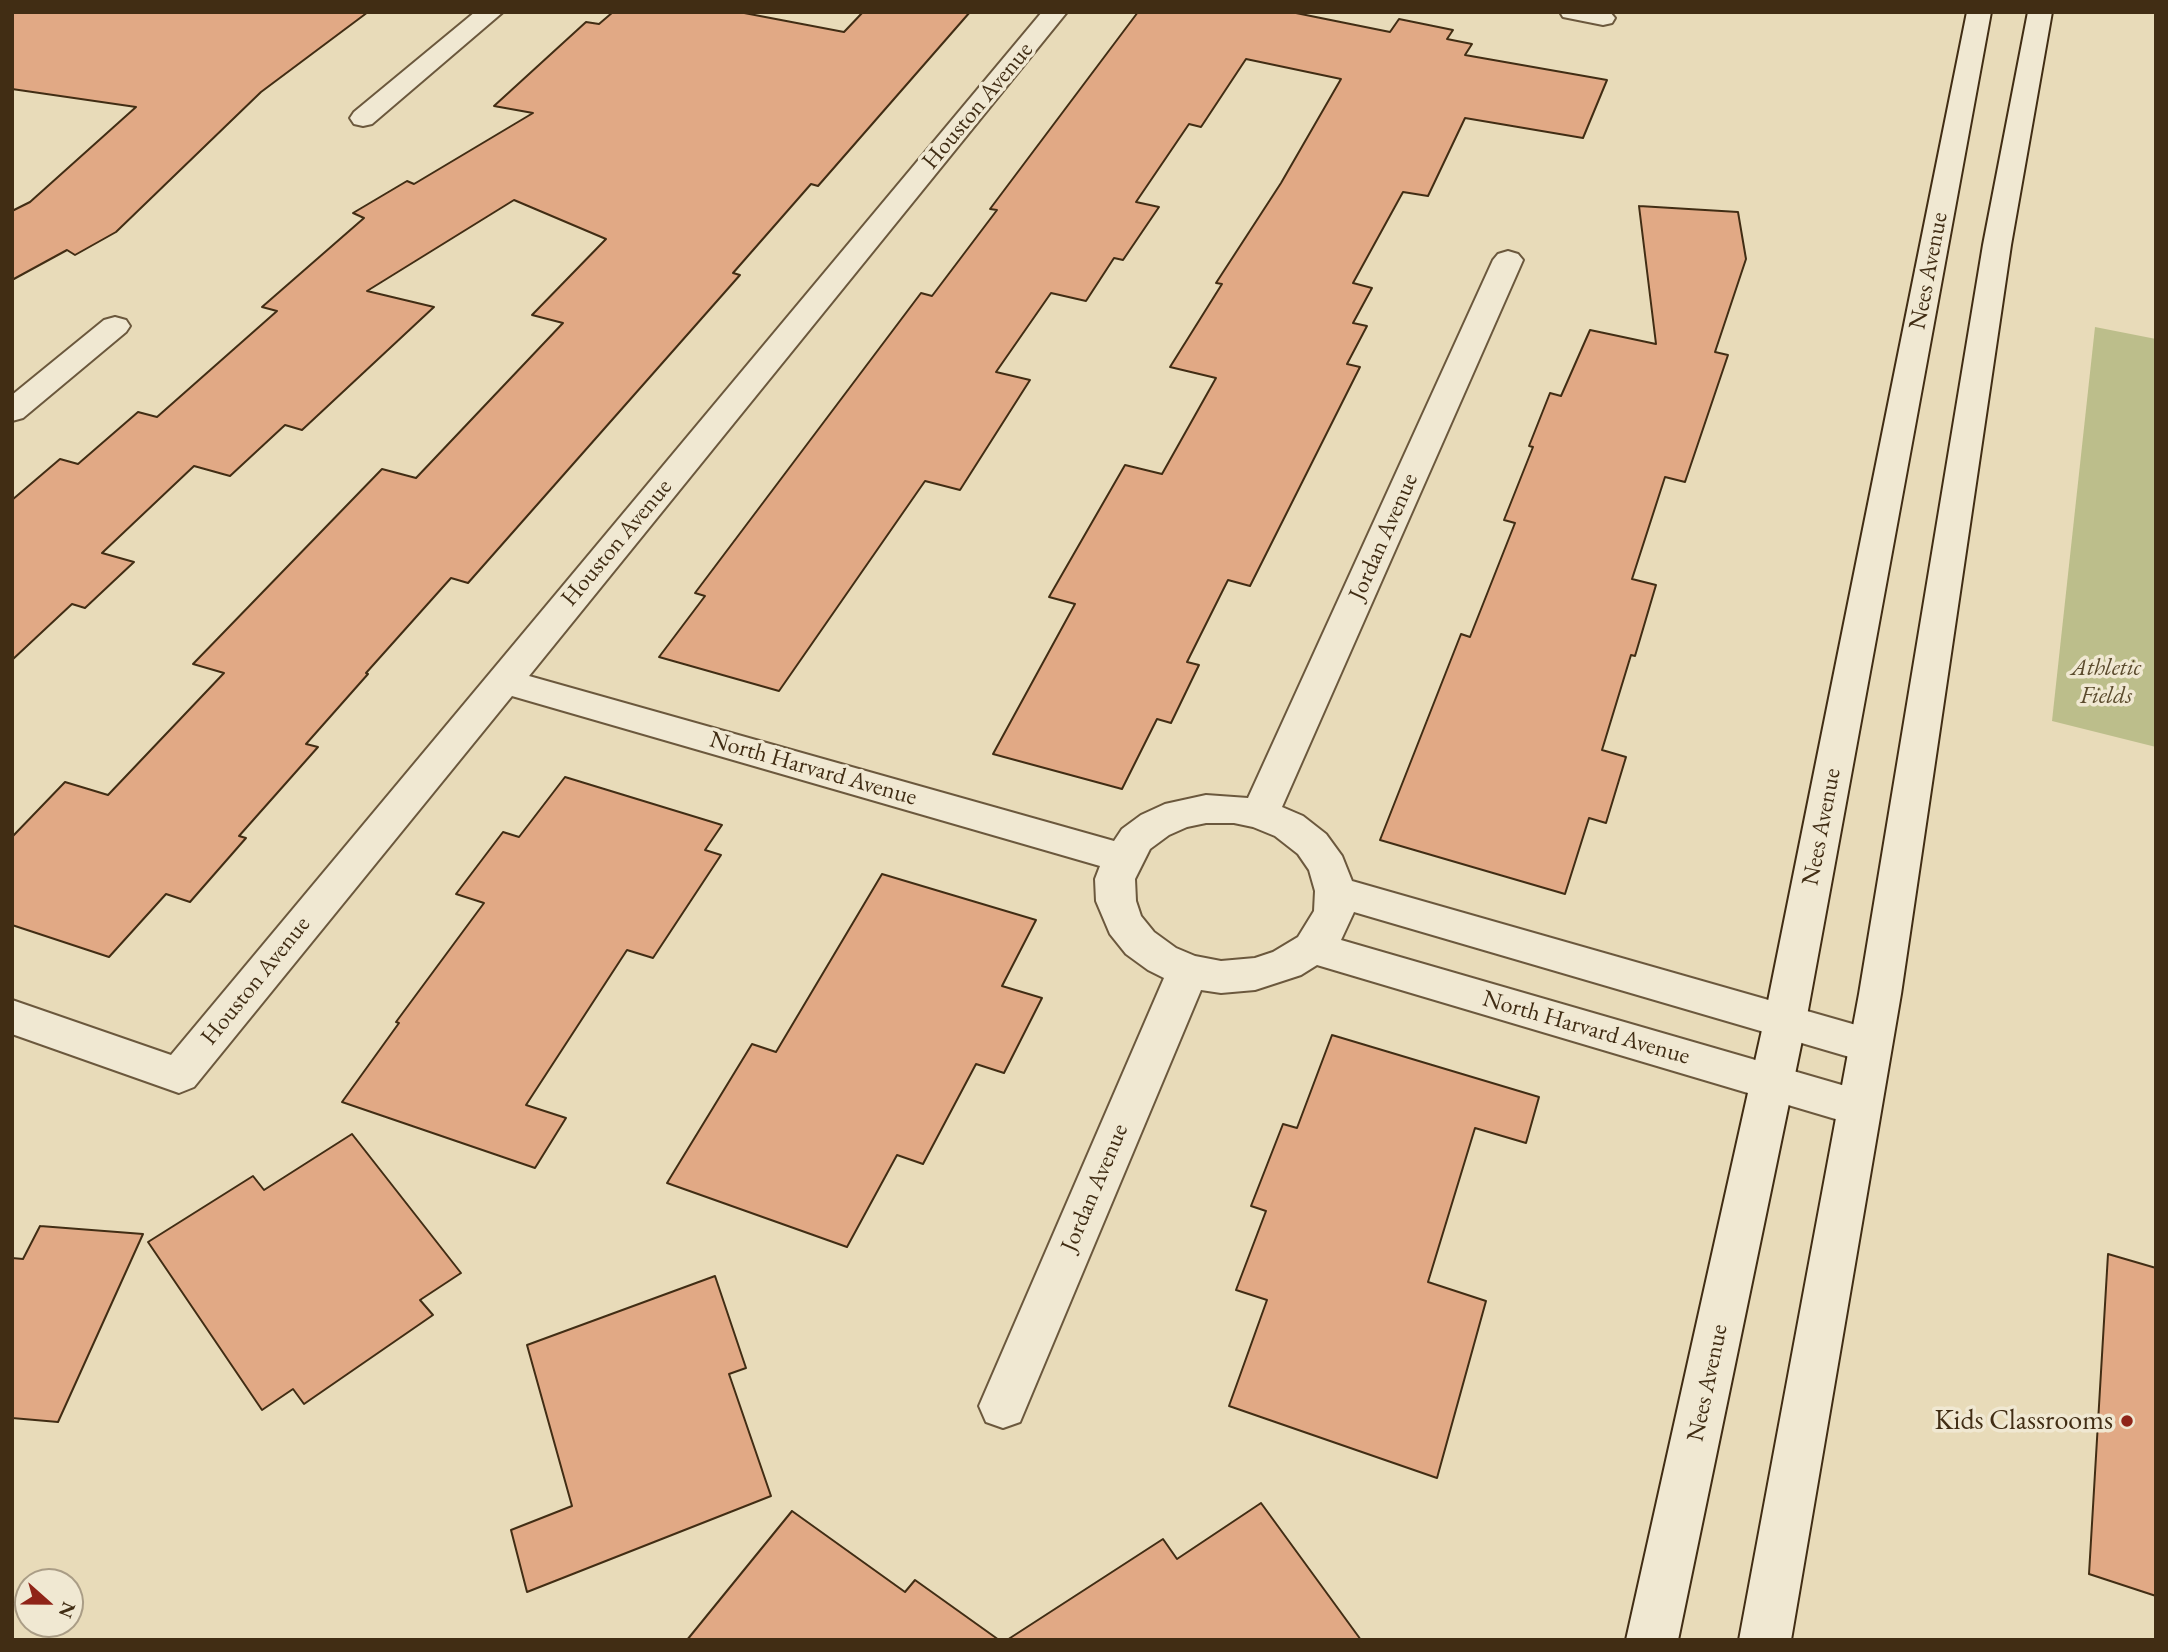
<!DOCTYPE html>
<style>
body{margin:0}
#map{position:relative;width:2168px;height:1652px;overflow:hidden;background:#e8dbb9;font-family:"EB Garamond",serif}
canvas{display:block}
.frame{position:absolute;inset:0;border:14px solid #412d14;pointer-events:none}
.north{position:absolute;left:14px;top:1568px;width:70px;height:70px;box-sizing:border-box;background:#f0e8d2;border:2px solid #aa9d86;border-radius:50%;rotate:111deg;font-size:19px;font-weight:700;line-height:28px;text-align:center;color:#412d14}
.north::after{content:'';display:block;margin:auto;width:24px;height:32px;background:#8f2418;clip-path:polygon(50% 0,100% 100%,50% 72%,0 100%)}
</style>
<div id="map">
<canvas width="2168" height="1652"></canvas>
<div class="frame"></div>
<div class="north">N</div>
</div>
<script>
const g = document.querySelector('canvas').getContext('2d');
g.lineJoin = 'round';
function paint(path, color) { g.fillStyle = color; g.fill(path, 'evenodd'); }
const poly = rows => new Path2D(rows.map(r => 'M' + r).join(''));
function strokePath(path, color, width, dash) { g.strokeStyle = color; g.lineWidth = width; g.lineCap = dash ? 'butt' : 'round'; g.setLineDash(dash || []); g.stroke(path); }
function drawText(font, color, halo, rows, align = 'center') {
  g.font = font + ' "EB Garamond",serif'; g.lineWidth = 7; g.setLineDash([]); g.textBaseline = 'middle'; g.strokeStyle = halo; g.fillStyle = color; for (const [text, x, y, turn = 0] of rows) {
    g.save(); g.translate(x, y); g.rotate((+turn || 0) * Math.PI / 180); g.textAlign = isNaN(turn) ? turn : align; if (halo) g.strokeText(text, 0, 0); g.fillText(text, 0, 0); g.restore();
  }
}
paint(poly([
 [2095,327,2156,339,2156,747,2052,721]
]), '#bcbe8b');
const building = poly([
 [12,12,368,12,261,92,116,232,75,255,67,250,12,280,12,211,30,202,136,107,12,89,12,12],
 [613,12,739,12,844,32,863,12,970,12,818,186,811,184,733,273,740,275,468,583,451,578,366,673,368,674,306,744,318,747,239,836,246,838,190,902,166,894,109,957,12,925,12,837,65,782,108,795,224,673,193,664,382,469,416,478,563,323,532,315,606,239,514,200,367,291,434,307,302,430,285,425,230,476,194,466,102,553,134,562,85,608,72,604,12,660,12,500,60,459,78,464,138,412,157,417,277,311,262,307,364,218,353,213,407,181,414,184,533,113,494,106,586,22,599,24,613,12],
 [1138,12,1291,12,1390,32,1399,19,1453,30,1447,39,1472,44,1465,55,1607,80,1583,138,1465,118,1428,196,1403,192,1353,283,1372,288,1353,323,1367,326,1347,364,1360,367,1250,586,1228,580,1187,662,1199,665,1171,723,1157,719,1122,789,993,754,1075,604,1049,597,1125,465,1162,474,1216,378,1170,367,1222,284,1216,283,1281,183,1341,79,1246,59,1201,127,1189,124,1136,202,1159,207,1123,260,1114,258,1086,301,1051,293,996,372,1030,380,960,490,925,481,779,691,659,657,705,596,695,593,921,293,932,296,997,210,990,209,1138,12],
 [1639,206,1738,212,1746,259,1715,352,1728,355,1685,482,1665,477,1632,579,1656,585,1635,656,1631,655,1602,750,1626,757,1606,823,1589,818,1565,894,1380,840,1461,634,1470,637,1515,523,1504,520,1533,447,1529,446,1550,393,1561,396,1590,330,1656,344,1639,206],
 [565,777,722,825,705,850,721,855,653,958,627,950,526,1105,566,1118,535,1168,342,1102,399,1023,396,1022,484,903,456,894,503,832,519,837,565,777],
 [882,874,1036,920,1002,986,1042,998,1004,1073,976,1064,923,1164,897,1155,847,1247,667,1183,752,1044,776,1052,882,874],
 [1332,1035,1539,1097,1526,1143,1475,1128,1428,1282,1486,1301,1437,1478,1229,1406,1267,1300,1236,1290,1266,1211,1251,1206,1283,1124,1297,1128,1332,1035],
 [352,1134,461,1273,420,1300,433,1315,304,1404,293,1389,262,1410,148,1242,253,1176,264,1190,352,1134],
 [40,1226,143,1234,58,1422,12,1418,12,1258,23,1259,40,1226],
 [2108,1254,2156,1268,2156,1596,2089,1574,2108,1254],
 [715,1276,746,1368,729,1374,771,1496,527,1592,511,1530,572,1506,527,1345,715,1276],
 [1261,1503,1361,1640,1007,1640,1163,1539,1177,1559,1261,1503],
 [792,1511,905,1592,915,1580,999,1640,687,1640,792,1511]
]);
paint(building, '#e1a985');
strokePath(building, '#412d14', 2);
const street = poly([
 [475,12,503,12,372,124,363,126,354,124,350,118,354,112,475,12],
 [1042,12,1067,12,529,676,1114,841,1122,829,1141,815,1165,804,1206,795,1248,798,1493,260,1498,254,1508,251,1518,254,1523,260,1282,807,1303,816,1326,834,1342,856,1352,881,1870,1029,1885,1034,1891,1046,1885,1058,1870,1063,1354,912,1341,940,1859,1090,1874,1095,1881,1108,1874,1121,1859,1126,1317,965,1301,975,1255,990,1221,993,1201,990,1020,1422,1003,1428,986,1422,979,1406,1164,978,1148,970,1126,954,1110,934,1096,901,1095,879,1100,866,512,696,194,1087,179,1093,12,1034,12,1000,171,1055,1042,12],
 [1206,823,1234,823,1253,827,1275,836,1298,854,1309,870,1315,891,1314,911,1298,937,1273,952,1255,958,1221,961,1195,956,1176,948,1154,932,1141,916,1136,901,1135,879,1150,849,1169,835,1187,827,1206,823],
 [1560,12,1610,12,1615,18,1612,23,1603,25,1563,17,1560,12],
 [115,317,126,320,130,326,126,332,23,418,12,421,12,395,104,320,115,317]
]);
const secondary = poly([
 [1967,12,1991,12,1806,1021,1678,1640,1626,1640,1764,1021,1967,12],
 [2028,12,2052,12,2011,245,1901,994,1791,1640,1739,1640,1859,994,1983,245,2028,12]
]);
strokePath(street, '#6b583d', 4);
strokePath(secondary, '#412d14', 4);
paint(street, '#f0e8d2');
paint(secondary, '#f0e8d2');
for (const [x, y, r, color] of [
 [2127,1421,7,"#8f2418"]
]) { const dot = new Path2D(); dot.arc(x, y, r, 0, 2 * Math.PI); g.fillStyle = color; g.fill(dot); strokePath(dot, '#f0e8d2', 2.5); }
drawText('24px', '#412d14', '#f0e8d2', [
 ["Houston Avenue",978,106,-50],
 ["Nees Avenue",1929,271,-79],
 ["Jordan Avenue",1384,537,-66],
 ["Houston Avenue",617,543,-50],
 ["North Harvard Avenue",813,769,16],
 ["Nees Avenue",1822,827,-79],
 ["Houston Avenue",256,981,-51],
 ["North Harvard Avenue",1586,1028,16],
 ["Jordan Avenue",1095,1188,-67],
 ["Nees Avenue",1708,1383,-78]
]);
drawText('italic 24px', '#5a4a2c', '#f0e8d2', [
 ["Athletic",2106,668],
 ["Fields",2106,696]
]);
drawText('28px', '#412d14', '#f0e8d2', [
 ["Kids Classrooms",2113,1421]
], 'right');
</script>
